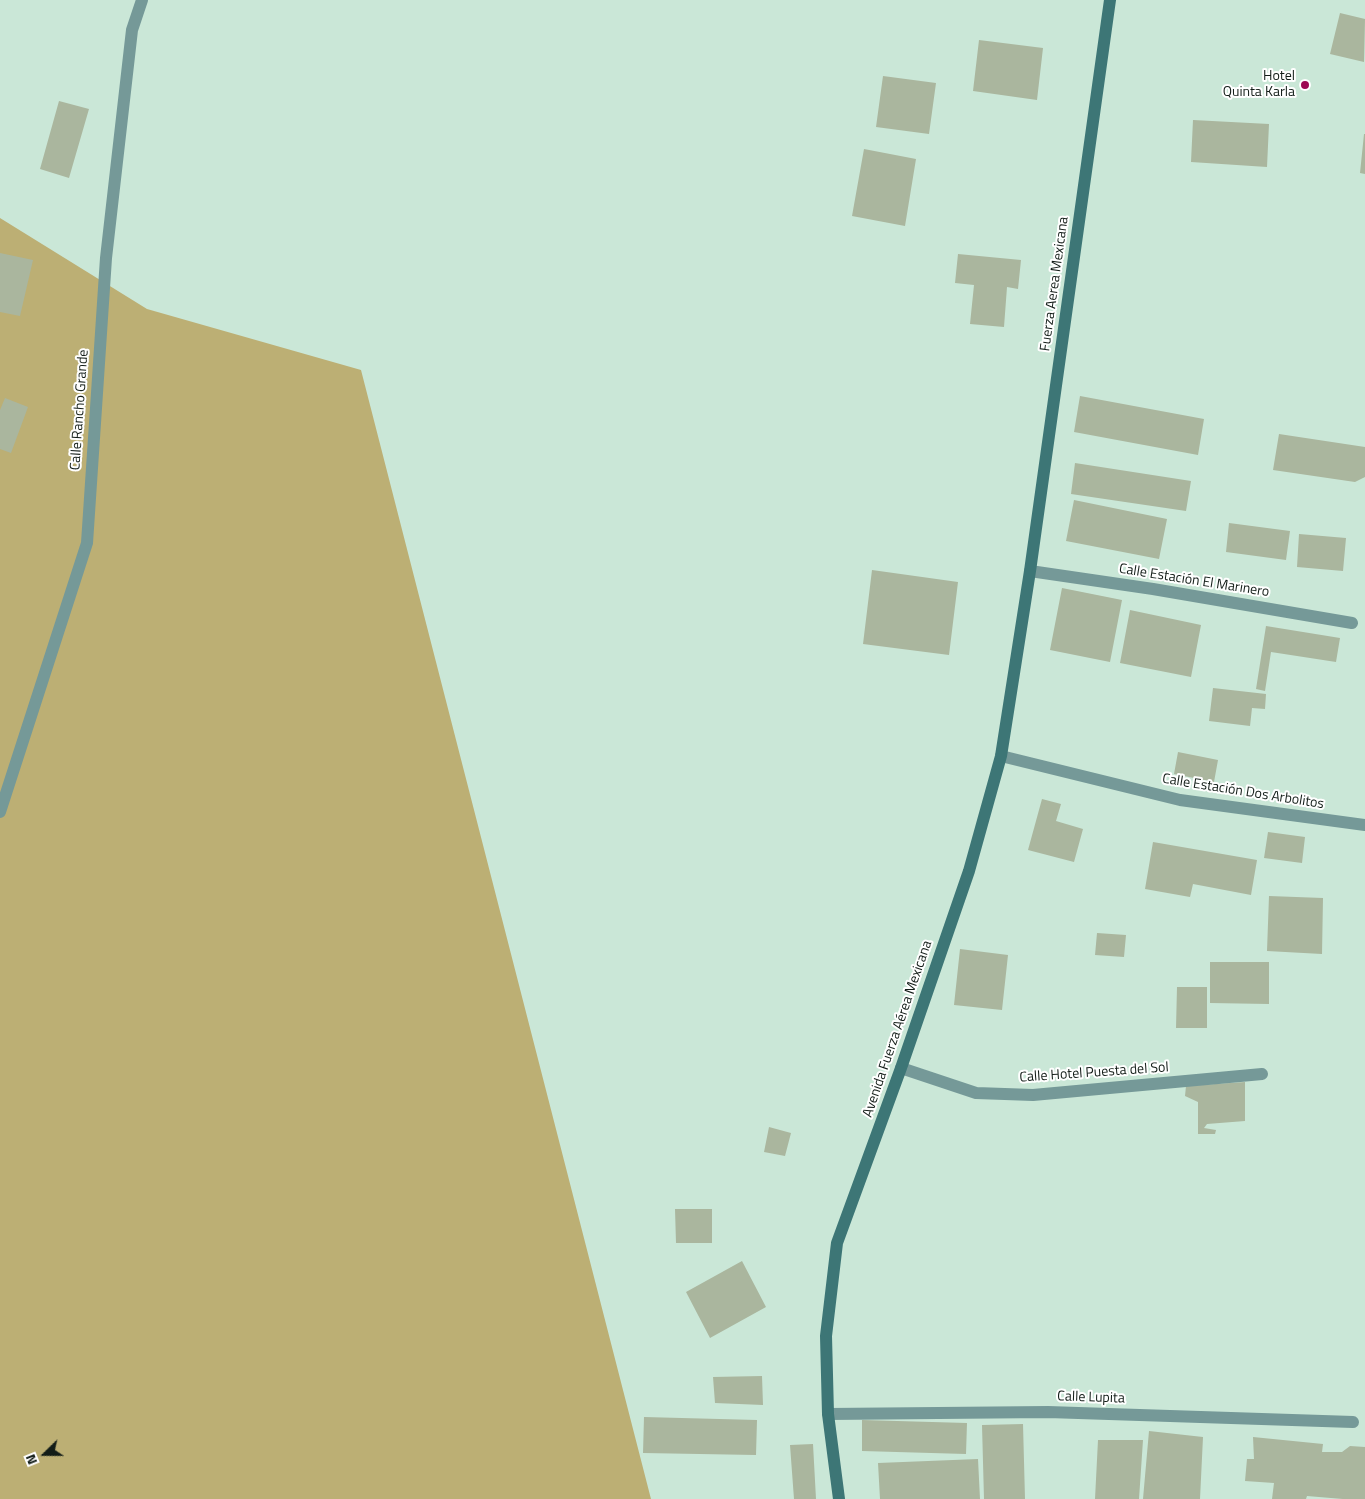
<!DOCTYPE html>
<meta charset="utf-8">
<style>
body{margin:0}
#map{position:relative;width:1365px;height:1499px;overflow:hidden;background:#cae7d7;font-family:"Titillium Web",sans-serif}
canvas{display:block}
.north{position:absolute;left:20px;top:1429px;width:50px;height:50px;-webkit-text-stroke:4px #fff;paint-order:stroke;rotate:248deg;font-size:14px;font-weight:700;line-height:20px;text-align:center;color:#121c17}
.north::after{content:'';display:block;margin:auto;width:18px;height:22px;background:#121c17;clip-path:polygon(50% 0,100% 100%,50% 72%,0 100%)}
</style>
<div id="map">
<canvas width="1365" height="1499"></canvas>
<div class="north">N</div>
</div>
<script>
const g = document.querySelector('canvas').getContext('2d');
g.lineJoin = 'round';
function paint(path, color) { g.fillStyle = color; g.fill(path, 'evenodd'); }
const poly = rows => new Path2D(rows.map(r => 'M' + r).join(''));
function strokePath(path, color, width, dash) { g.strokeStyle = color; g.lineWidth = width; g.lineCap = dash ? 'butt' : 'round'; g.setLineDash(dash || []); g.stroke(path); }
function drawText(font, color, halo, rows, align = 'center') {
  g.font = font + ' "Titillium Web",sans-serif'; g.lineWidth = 4; g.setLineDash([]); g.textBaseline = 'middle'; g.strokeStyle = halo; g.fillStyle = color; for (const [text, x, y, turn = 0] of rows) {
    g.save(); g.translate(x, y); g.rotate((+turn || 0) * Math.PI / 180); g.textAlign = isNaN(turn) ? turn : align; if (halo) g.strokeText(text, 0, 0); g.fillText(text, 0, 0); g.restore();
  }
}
paint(poly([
 [0,218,147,309,361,370,651,1499,0,1499]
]), '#bcaf74');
paint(poly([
 [1340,13,1365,19,1364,62,1330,54],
 [979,40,1043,48,1037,100,973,91],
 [883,76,936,83,929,134,876,127],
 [59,101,89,109,69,178,40,169],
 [1193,120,1269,124,1267,167,1191,162],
 [1364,134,1365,134,1365,174,1360,173],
 [864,149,916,159,905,226,852,216],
 [0,253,33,260,20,316,0,312],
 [958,254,1021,260,1018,289,1007,287,1004,327,970,324,974,285,955,283],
 [1080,396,1204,419,1198,455,1074,432],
 [5,398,28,407,11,453,0,449,0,410],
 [1279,434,1365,447,1365,477,1355,482,1273,470],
 [1075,463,1191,481,1186,511,1071,494],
 [1074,500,1167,519,1159,559,1066,541],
 [1229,523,1290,531,1286,560,1226,552],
 [1299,534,1346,538,1343,571,1297,567],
 [872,570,958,582,949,655,863,644],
 [1062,588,1122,600,1110,662,1050,650],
 [1130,610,1201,625,1191,677,1120,663],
 [1266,626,1340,638,1336,662,1271,652,1265,691,1256,689],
 [1213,688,1266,694,1265,709,1252,708,1250,726,1209,721],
 [1178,752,1218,760,1214,782,1174,774],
 [1042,799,1061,804,1056,821,1083,829,1074,862,1028,850],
 [1268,832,1305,837,1302,863,1264,858],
 [1153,842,1257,860,1251,895,1193,884,1190,897,1145,889],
 [1269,896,1323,898,1322,954,1267,951],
 [1097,933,1126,935,1124,957,1095,955],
 [960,949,1008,955,1002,1010,954,1005],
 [1210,962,1269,962,1269,1004,1210,1003],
 [1177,987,1207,987,1207,1028,1176,1028],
 [1245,1082,1245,1121,1207,1124,1204,1128,1216,1130,1215,1134,1198,1134,1198,1102,1185,1096,1186,1086],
 [769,1127,791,1133,785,1156,764,1152],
 [675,1209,712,1209,712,1243,676,1243],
 [742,1261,766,1307,710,1338,686,1292],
 [762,1376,763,1405,715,1403,713,1377],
 [644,1417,757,1420,756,1455,643,1453],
 [862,1420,967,1423,966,1454,862,1451],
 [1023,1424,1025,1499,984,1499,982,1425],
 [1149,1431,1203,1437,1200,1499,1143,1499],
 [1253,1437,1323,1444,1322,1452,1342,1452,1350,1446,1365,1447,1365,1499,1343,1499,1307,1496,1306,1499,1272,1499,1274,1483,1245,1481,1247,1459,1254,1459],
 [1098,1440,1143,1440,1139,1499,1095,1499],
 [813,1444,816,1499,794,1499,790,1445],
 [978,1459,980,1499,880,1499,878,1463]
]), '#aab69e');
strokePath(poly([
 [1030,571,1153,589,1352,623],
 [1001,756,1180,800,1365,825],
 [0,812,87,543,106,258,132,30,142,0],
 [901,1068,976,1093,1033,1095,1262,1074],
 [828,1414,1048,1412,1353,1422]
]), '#759998', 12);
strokePath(poly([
 [839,1499,828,1414,826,1336,837,1243,901,1068,969,871,1001,756,1030,571,1110,0]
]), '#3d7676', 12);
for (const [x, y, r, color] of [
 [1305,85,5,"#9d0853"]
]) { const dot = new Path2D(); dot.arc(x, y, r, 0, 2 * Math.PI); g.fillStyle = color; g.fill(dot); strokePath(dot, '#fff', 2); }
drawText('14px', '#121c17', '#fff', [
 ["Hotel",1295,77],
 ["Quinta Karla",1295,93]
], 'right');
drawText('14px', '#121c17', '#fff', [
 ["Fuerza Aerea Mexicana",1055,284,-82],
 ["Calle Rancho Grande",80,410,-86],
 ["Calle Estación El Marinero",1194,581,9],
 ["Calle Estación Dos Arbolitos",1243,792,9],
 ["Avenida Fuerza Aérea Mexicana",898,1029,-71],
 ["Calle Hotel Puesta del Sol",1094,1073,-4],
 ["Calle Lupita",1091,1398,2]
]);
</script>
